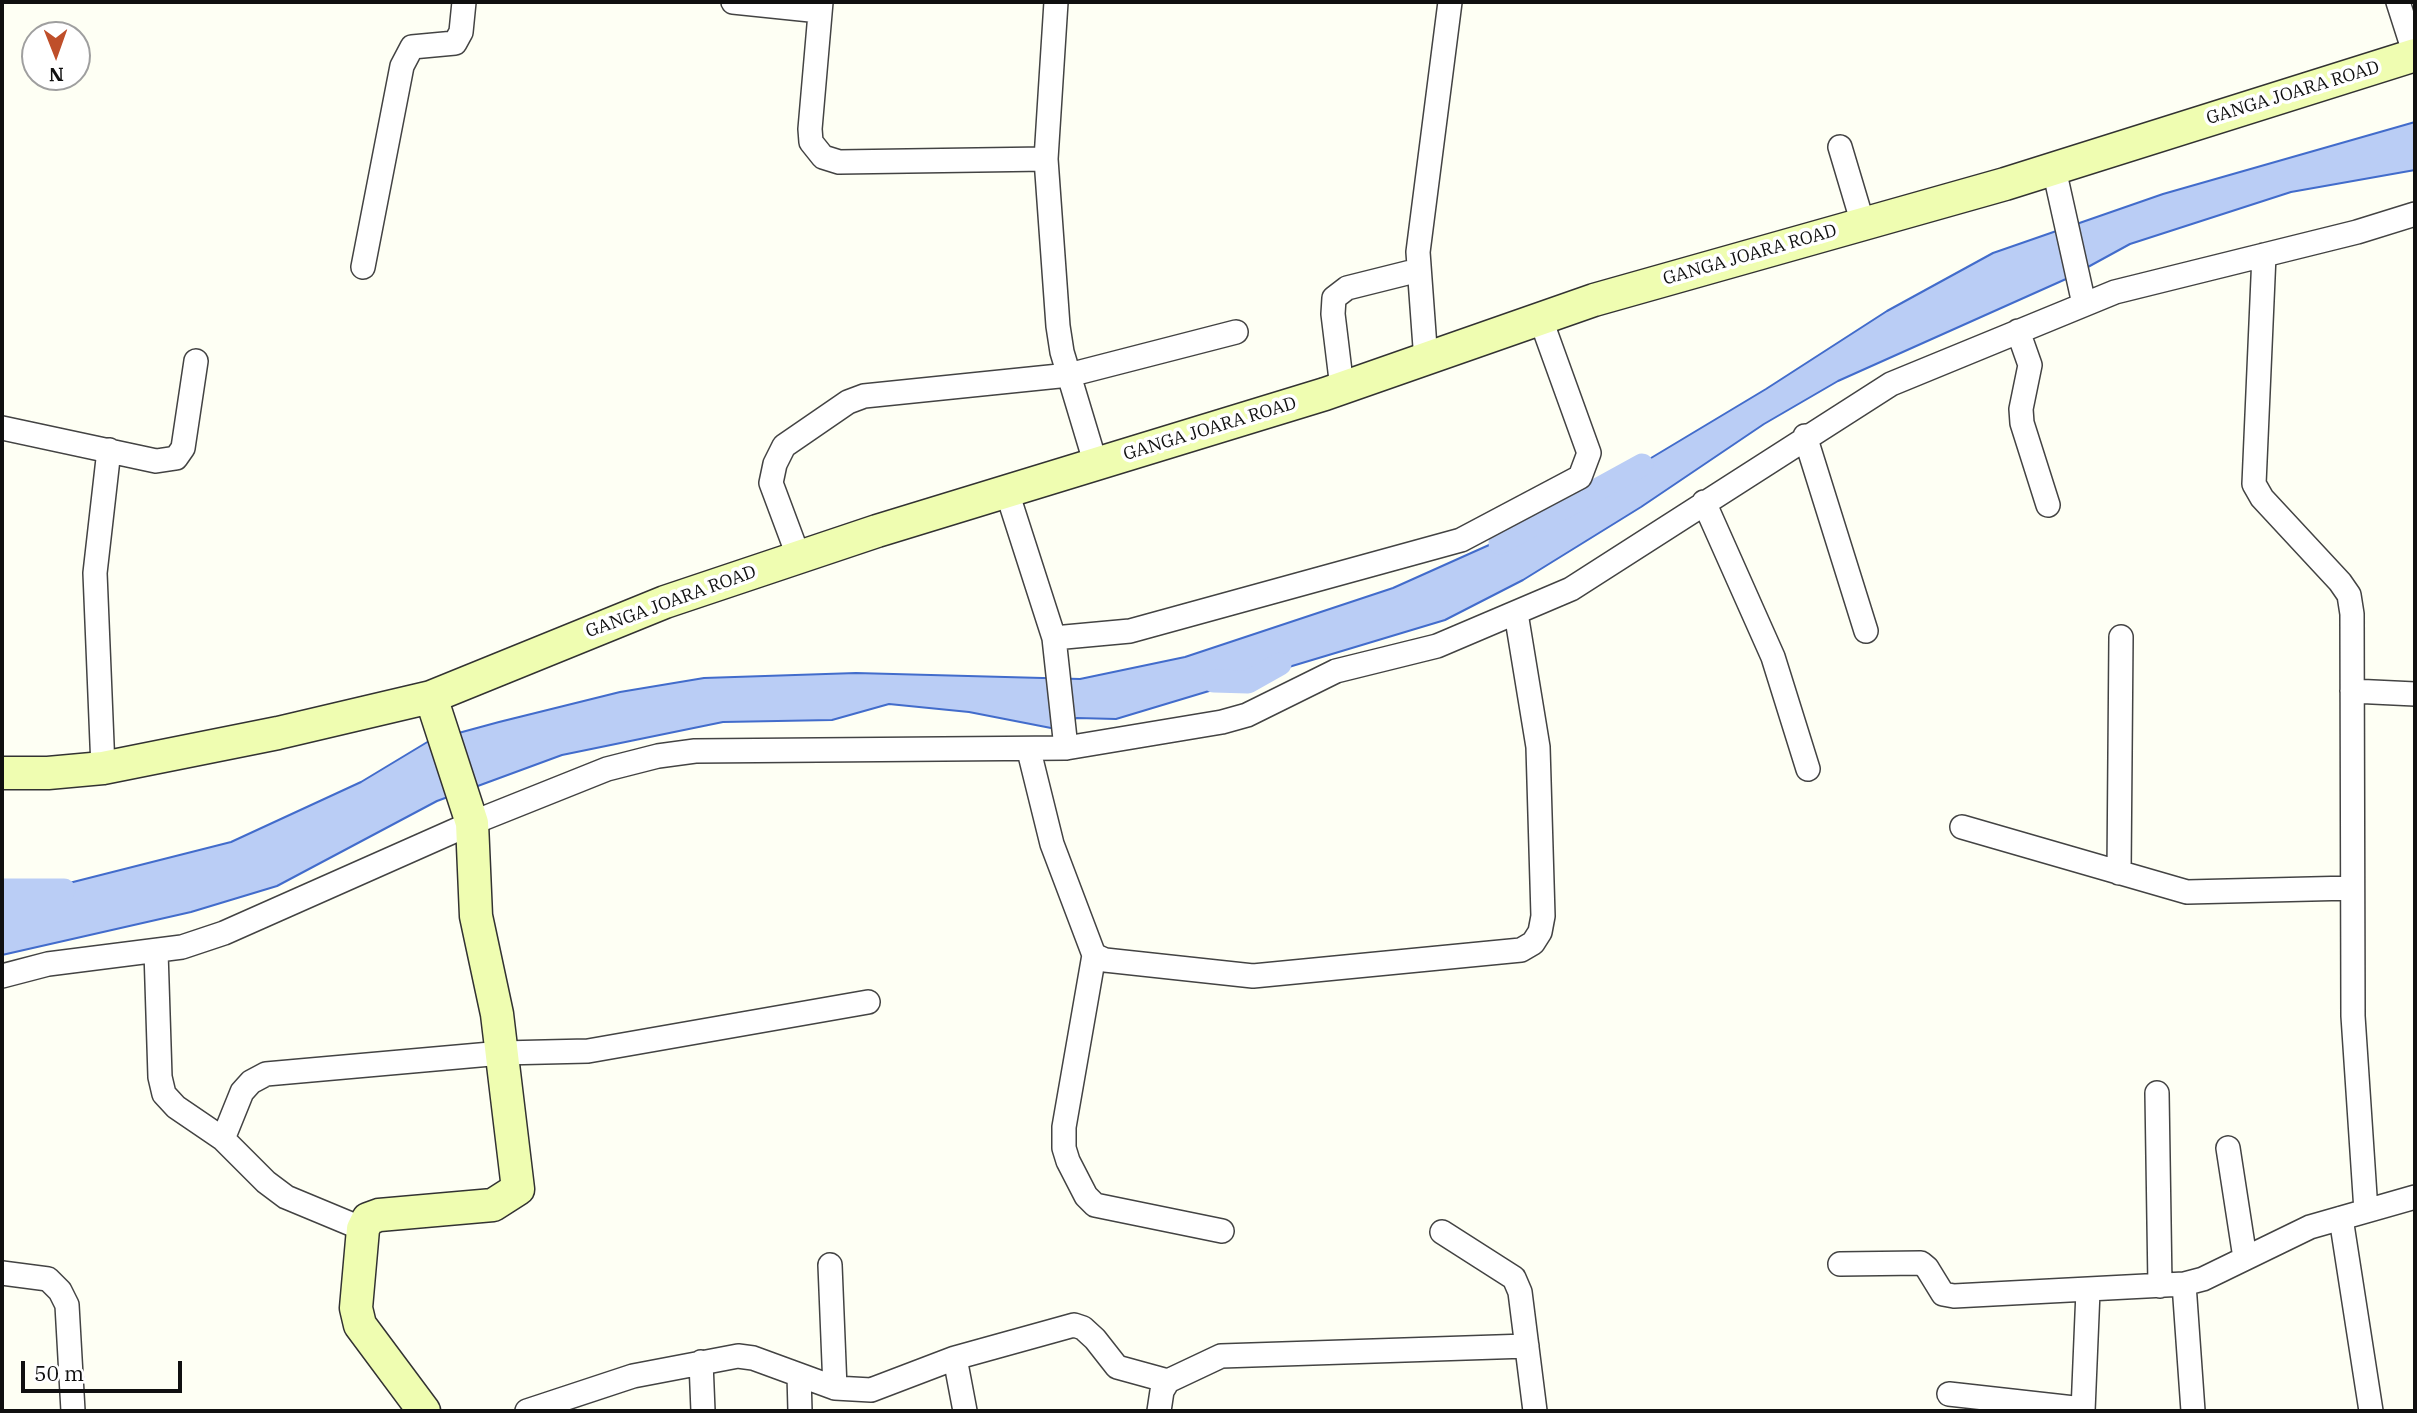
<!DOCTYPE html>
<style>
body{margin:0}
#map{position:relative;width:2417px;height:1413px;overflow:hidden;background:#fefff4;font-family:"IBM Plex Serif",serif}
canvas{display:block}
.frame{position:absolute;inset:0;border:4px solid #101010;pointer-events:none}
.north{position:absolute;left:21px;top:21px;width:70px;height:70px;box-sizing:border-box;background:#fff;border:2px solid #9f9f9f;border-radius:50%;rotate:179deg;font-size:19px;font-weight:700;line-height:28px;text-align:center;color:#101010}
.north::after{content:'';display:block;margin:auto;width:24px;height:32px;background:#bf4f2a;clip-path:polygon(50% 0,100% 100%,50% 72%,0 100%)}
.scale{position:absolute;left:21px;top:1361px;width:161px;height:32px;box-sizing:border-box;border:4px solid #101010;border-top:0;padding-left:9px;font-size:21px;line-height:24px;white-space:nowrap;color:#101010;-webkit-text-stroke:5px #fff;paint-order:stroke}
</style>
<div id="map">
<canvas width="2417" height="1413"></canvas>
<div class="frame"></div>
<div class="north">N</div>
<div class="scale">50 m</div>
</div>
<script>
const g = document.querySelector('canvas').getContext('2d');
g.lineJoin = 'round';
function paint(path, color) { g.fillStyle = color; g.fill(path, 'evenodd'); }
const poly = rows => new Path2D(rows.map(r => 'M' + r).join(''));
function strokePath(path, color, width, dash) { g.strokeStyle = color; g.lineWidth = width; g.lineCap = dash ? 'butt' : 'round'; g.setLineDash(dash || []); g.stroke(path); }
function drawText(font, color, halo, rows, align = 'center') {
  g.font = font + ' "IBM Plex Serif",serif'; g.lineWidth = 7; g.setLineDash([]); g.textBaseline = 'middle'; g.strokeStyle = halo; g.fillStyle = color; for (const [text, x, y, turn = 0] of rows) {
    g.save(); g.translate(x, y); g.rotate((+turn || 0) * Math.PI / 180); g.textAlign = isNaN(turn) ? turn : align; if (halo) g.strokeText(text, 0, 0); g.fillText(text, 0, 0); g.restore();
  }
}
const water = poly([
 [2415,122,2415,170,2291,192,2130,244,2066,279,1838,381,1764,424,1641,507,1523,580,1445,620,1116,719,1077,718,1051,728,969,712,889,704,832,720,723,722,562,755,437,801,277,886,191,912,2,955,2,900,231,842,361,782,429,741,499,722,620,692,704,678,856,673,1080,679,1185,657,1393,588,1556,515,1766,389,1887,311,1993,253,2163,194,2415,122]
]);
paint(water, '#bacdf5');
strokePath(water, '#426ccb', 2);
strokePath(poly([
 [1500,543,1642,465],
 [1214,681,1248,682,1280,664],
 [2,890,64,890]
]), '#bacdf5', 23);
const street = poly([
 [733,2,820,11],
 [821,2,810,129,811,142,823,157,839,162,1046,159],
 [1056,2,1046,159,1058,326,1062,352,1096,465],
 [2398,2,2415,55],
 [1840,147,1863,224],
 [2054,169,2084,304],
 [2264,255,2254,484,2262,498,2340,582,2349,595,2352,614,2353,1016,2366,1211],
 [363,267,402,66,412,47,455,43,461,32,464,2],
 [2018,331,2030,365,2021,409,2022,423,2048,505],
 [1426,361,1418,252,1450,2],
 [1342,388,1333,314,1334,298,1347,288,1419,270],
 [2,428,156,461,176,458,183,448,196,361],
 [1805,436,1866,631],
 [1007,492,1054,638,1066,748],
 [1704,502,1773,657,1808,769],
 [799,558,771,483,775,464,784,446,848,402,864,396,1069,375,1236,332],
 [1054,638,1130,631,1461,540,1580,477,1589,453,1541,320],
 [2352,691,2415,694],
 [1029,751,1052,844,1094,955,1105,960,1253,976,1521,950,1533,943,1540,932,1543,916,1538,747,1516,613],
 [103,768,95,573,109,450],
 [1962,827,2187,892,2352,888],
 [2119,873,2121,637],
 [156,951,160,1077,164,1094,176,1107,223,1139,266,1182,286,1197,363,1229],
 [1094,955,1064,1127,1064,1148,1068,1161,1086,1196,1095,1205,1222,1231],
 [2,976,48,964,182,947,224,933,472,823,607,769,658,756,695,751,1066,748,1222,722,1247,715,1336,671,1437,646,1571,589,1891,384,2115,292,2357,232,2415,214],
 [2157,1093,2160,1286],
 [223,1139,242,1092,251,1082,266,1074,502,1053,588,1051,868,1002],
 [2228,1148,2245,1258],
 [2341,1218,2371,1411],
 [1442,1232,1514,1278,1520,1292,1535,1411],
 [1840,1264,1921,1263,1927,1268,1943,1294,1954,1296,2184,1284,2203,1279,2310,1227,2415,1197],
 [830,1265,835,1388],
 [2,1273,48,1279,60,1291,67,1305,73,1411],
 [2184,1284,2193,1411],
 [955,1358,965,1411],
 [701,1362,703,1411],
 [799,1375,800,1411],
 [1949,1394,2083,1409],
 [527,1411,633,1376,738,1356,753,1358,835,1388,871,1390,955,1358,1074,1325,1083,1328,1095,1339,1117,1367,1168,1381],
 [1159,1411,1162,1391,1168,1381,1221,1356,1527,1346],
 [2083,1411,2088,1291]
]);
const secondary = poly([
 [2,773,48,773,103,768,278,733,431,697,665,602,877,531,1325,394,1594,300,2005,184,2415,55],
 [424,1411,360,1325,356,1308,363,1229,368,1219,379,1215,493,1205,518,1189,497,1014,476,916,472,823,431,697]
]);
strokePath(street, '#434343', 26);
strokePath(secondary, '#323232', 35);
strokePath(street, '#fff', 23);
strokePath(secondary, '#effdb1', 32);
drawText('18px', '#101010', '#fff', [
 ["GANGA JOARA ROAD",2293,93,-17],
 ["GANGA JOARA ROAD",1750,255,-16],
 ["GANGA JOARA ROAD",1210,429,-17],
 ["GANGA JOARA ROAD",671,602,-20]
]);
</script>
